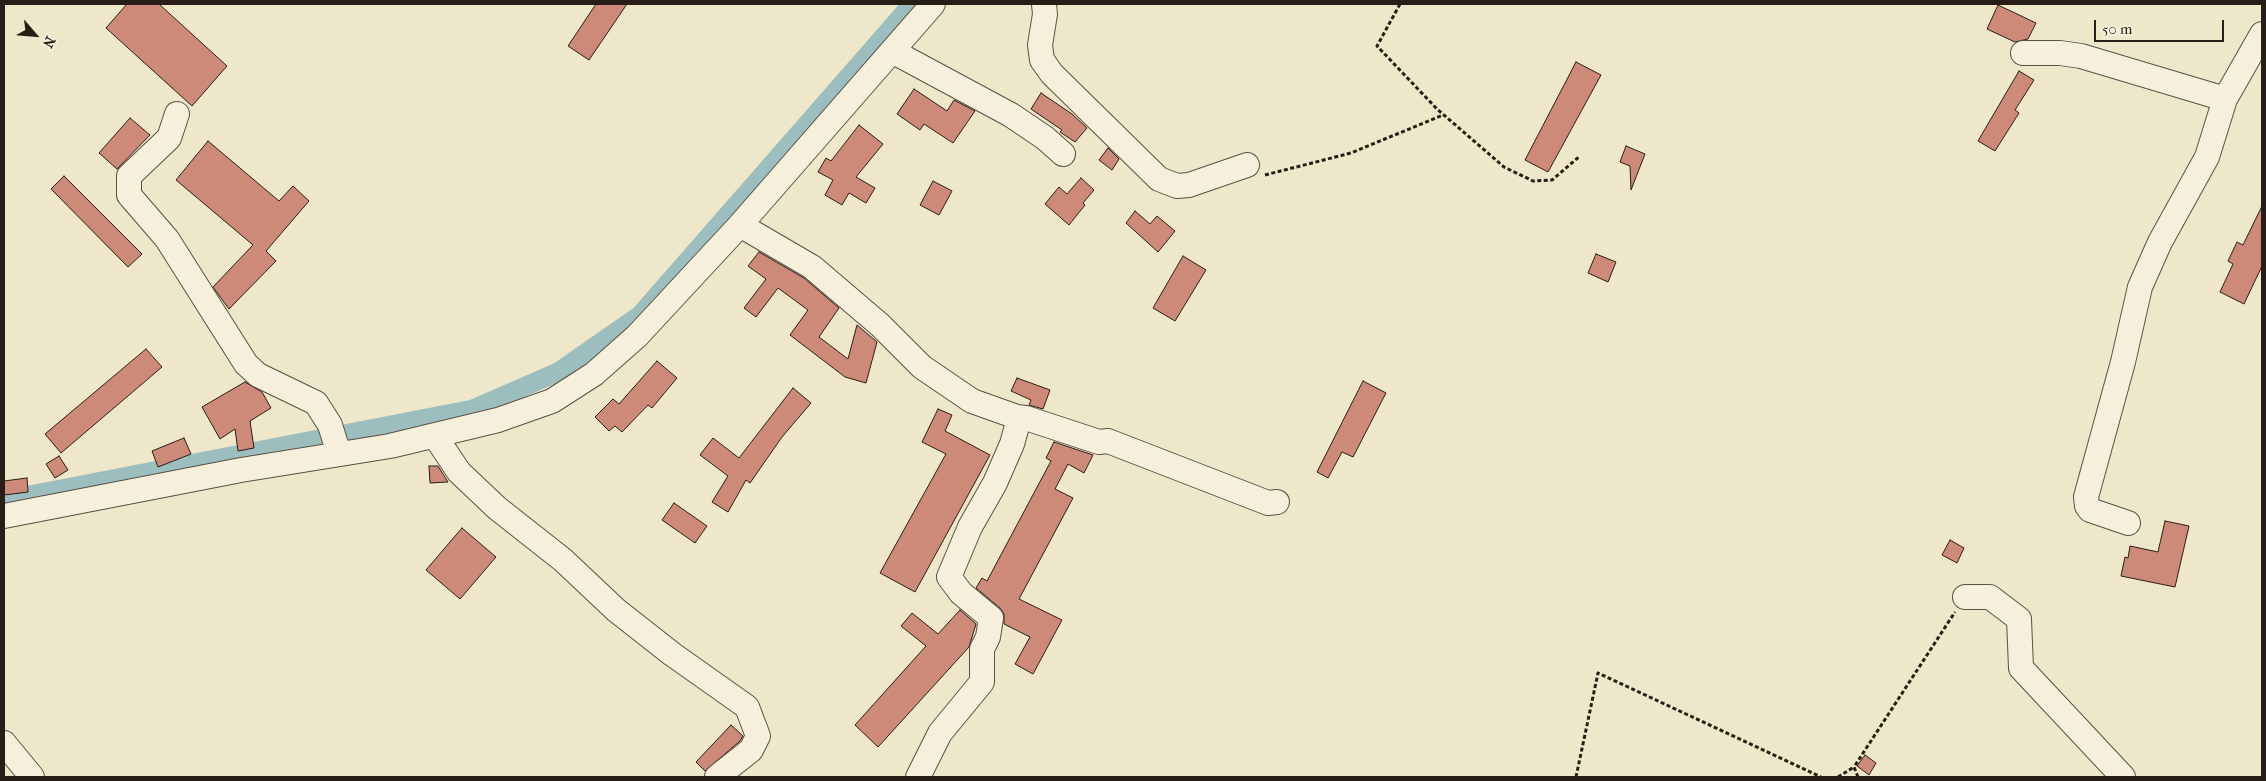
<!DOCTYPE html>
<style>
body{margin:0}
#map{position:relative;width:2266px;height:781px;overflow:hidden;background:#efe7c9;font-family:"IM FELL French Canon",serif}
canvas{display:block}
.frame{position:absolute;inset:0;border:5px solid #291d18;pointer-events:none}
.north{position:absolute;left:10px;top:10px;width:50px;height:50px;-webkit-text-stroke:4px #f5efdc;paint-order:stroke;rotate:117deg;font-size:14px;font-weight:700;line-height:20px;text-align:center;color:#291d18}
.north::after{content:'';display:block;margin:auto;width:18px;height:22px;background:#291d18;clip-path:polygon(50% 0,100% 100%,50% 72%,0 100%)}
.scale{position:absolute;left:2094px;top:20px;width:130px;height:22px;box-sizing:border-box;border:2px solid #291d18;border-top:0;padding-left:6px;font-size:15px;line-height:18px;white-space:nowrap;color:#291d18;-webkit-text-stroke:4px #f5efdc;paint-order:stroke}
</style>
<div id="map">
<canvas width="2266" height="781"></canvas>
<div class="frame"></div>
<div class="north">N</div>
<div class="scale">50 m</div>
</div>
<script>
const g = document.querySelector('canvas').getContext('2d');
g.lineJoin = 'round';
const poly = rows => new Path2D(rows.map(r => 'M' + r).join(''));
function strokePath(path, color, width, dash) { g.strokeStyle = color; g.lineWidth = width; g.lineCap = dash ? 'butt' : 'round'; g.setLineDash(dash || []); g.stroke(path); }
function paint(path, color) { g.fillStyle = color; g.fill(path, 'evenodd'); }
strokePath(poly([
 [4,500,473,409,558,372,640,315,912,4]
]), '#9dbebf', 19);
const building = poly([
 [127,4,159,4,227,66,192,106,106,28,127,4],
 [596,4,627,4,589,60,568,46,596,4],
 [1998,5,2036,23,2028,39,2015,42,1987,29,1998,5],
 [1576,62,1601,75,1548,172,1525,160,1576,62],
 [2019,71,2034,80,2015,110,2019,113,1995,151,1978,141,2019,71],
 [914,89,947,111,954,100,975,111,953,143,924,124,920,130,897,114,914,89],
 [1041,93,1072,114,1087,128,1075,142,1060,132,1062,130,1031,109,1041,93],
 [130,118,150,135,117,169,99,153,130,118],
 [859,125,883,144,856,177,875,188,866,203,849,193,842,205,825,195,833,180,818,172,826,158,831,161,859,125],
 [208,141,279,201,293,186,309,201,266,251,276,261,229,309,213,287,253,245,176,180,208,141],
 [1626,146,1645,154,1631,190,1630,166,1620,162,1626,146],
 [1108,148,1119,159,1112,170,1099,160,1108,148],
 [64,176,142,254,128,267,51,189,64,176],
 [1081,178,1094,190,1083,203,1085,205,1069,225,1045,204,1059,187,1067,194,1081,178],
 [933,181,952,191,939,215,920,205,933,181],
 [2262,206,2262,266,2244,304,2220,292,2233,264,2228,261,2237,242,2243,245,2262,206],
 [1135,211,1150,224,1157,216,1175,231,1158,252,1126,223,1135,211],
 [759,252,804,278,839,308,819,337,848,359,857,325,877,342,866,383,845,377,790,335,808,310,778,288,756,317,744,308,766,279,748,266,759,252],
 [1596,254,1616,262,1608,282,1588,273,1596,254],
 [1183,256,1206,270,1175,321,1153,308,1183,256],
 [146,349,162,367,61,453,45,434,146,349],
 [657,361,677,378,652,408,648,405,622,432,615,426,609,431,595,417,613,399,619,404,657,361],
 [1017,378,1050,390,1043,409,1029,405,1031,400,1011,391,1017,378],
 [1363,381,1386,393,1353,457,1342,452,1328,478,1317,472,1363,381],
 [245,382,262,392,271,408,250,421,254,448,238,451,235,429,220,439,202,407,245,382],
 [793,388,811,403,782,437,750,483,746,480,728,512,712,502,728,476,700,455,713,438,739,458,793,388],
 [938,409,952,415,945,431,990,455,915,592,880,573,946,454,922,442,938,409],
 [184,438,191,454,158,467,152,451,184,438],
 [1054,442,1093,455,1084,473,1068,464,1055,489,1073,498,1019,599,1062,620,1033,674,1015,664,1030,637,1004,624,1004,614,1000,608,976,588,982,578,987,581,1051,461,1046,458,1054,442],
 [59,456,68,470,55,478,46,464,59,456],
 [429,466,438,466,448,482,430,483,429,466],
 [27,478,28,492,4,495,4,481,27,478],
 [674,503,707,526,695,543,662,520,674,503],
 [2165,521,2189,526,2175,587,2121,576,2125,557,2128,558,2130,546,2158,552,2165,521],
 [462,528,496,557,460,599,426,570,462,528],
 [1950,540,1964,548,1957,563,1942,555,1950,540],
 [960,610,976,624,969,647,878,747,855,725,926,646,901,626,912,613,938,634,960,610],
 [731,725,743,736,740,741,705,771,696,762,731,725],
 [1865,755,1876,763,1869,775,1857,766,1865,755]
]);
paint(building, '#ce8a79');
strokePath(building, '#291d18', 1);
const minor = poly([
 [1044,4,1045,14,1040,45,1042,60,1052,74,1159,179,1177,186,1189,185,1247,165],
 [892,51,1011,115,1045,138,1063,154],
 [2023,53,2060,53,2081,56,2225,99],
 [177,114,169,138,129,176,129,195,167,239,246,364,258,375,316,403,330,425,339,454],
 [740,225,812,267,880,325,922,367,972,401,1017,417,1017,426,1012,444,995,483,970,527,949,577,961,593,991,618,988,637,982,649,982,682,940,733,918,777],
 [1017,417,1026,418,1099,442,1108,441,1268,503,1277,502],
 [435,436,459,472,497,508,563,560,616,610,672,654,747,707,758,736,751,750,717,777],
 [4,516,241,470,390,446,498,420,552,401,594,374,637,336,740,225,933,4],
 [2128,523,2090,510,2087,506,2086,497,2123,362,2140,287,2160,242,2207,157,2225,99,2262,34],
 [1965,597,1990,597,2019,619,2021,668,2123,777],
 [4,743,32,777]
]);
strokePath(minor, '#5a5044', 26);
strokePath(poly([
 [1400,4,1377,46,1437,109,1504,167,1533,181,1552,180,1580,156],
 [1265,175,1351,153,1443,115],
 [1576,777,1598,673,1821,777],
 [1838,777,1854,767],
 [1858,777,1854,767,1955,612]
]), '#291d18', 3, [4, 2.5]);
strokePath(minor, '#f5efdc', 24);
</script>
